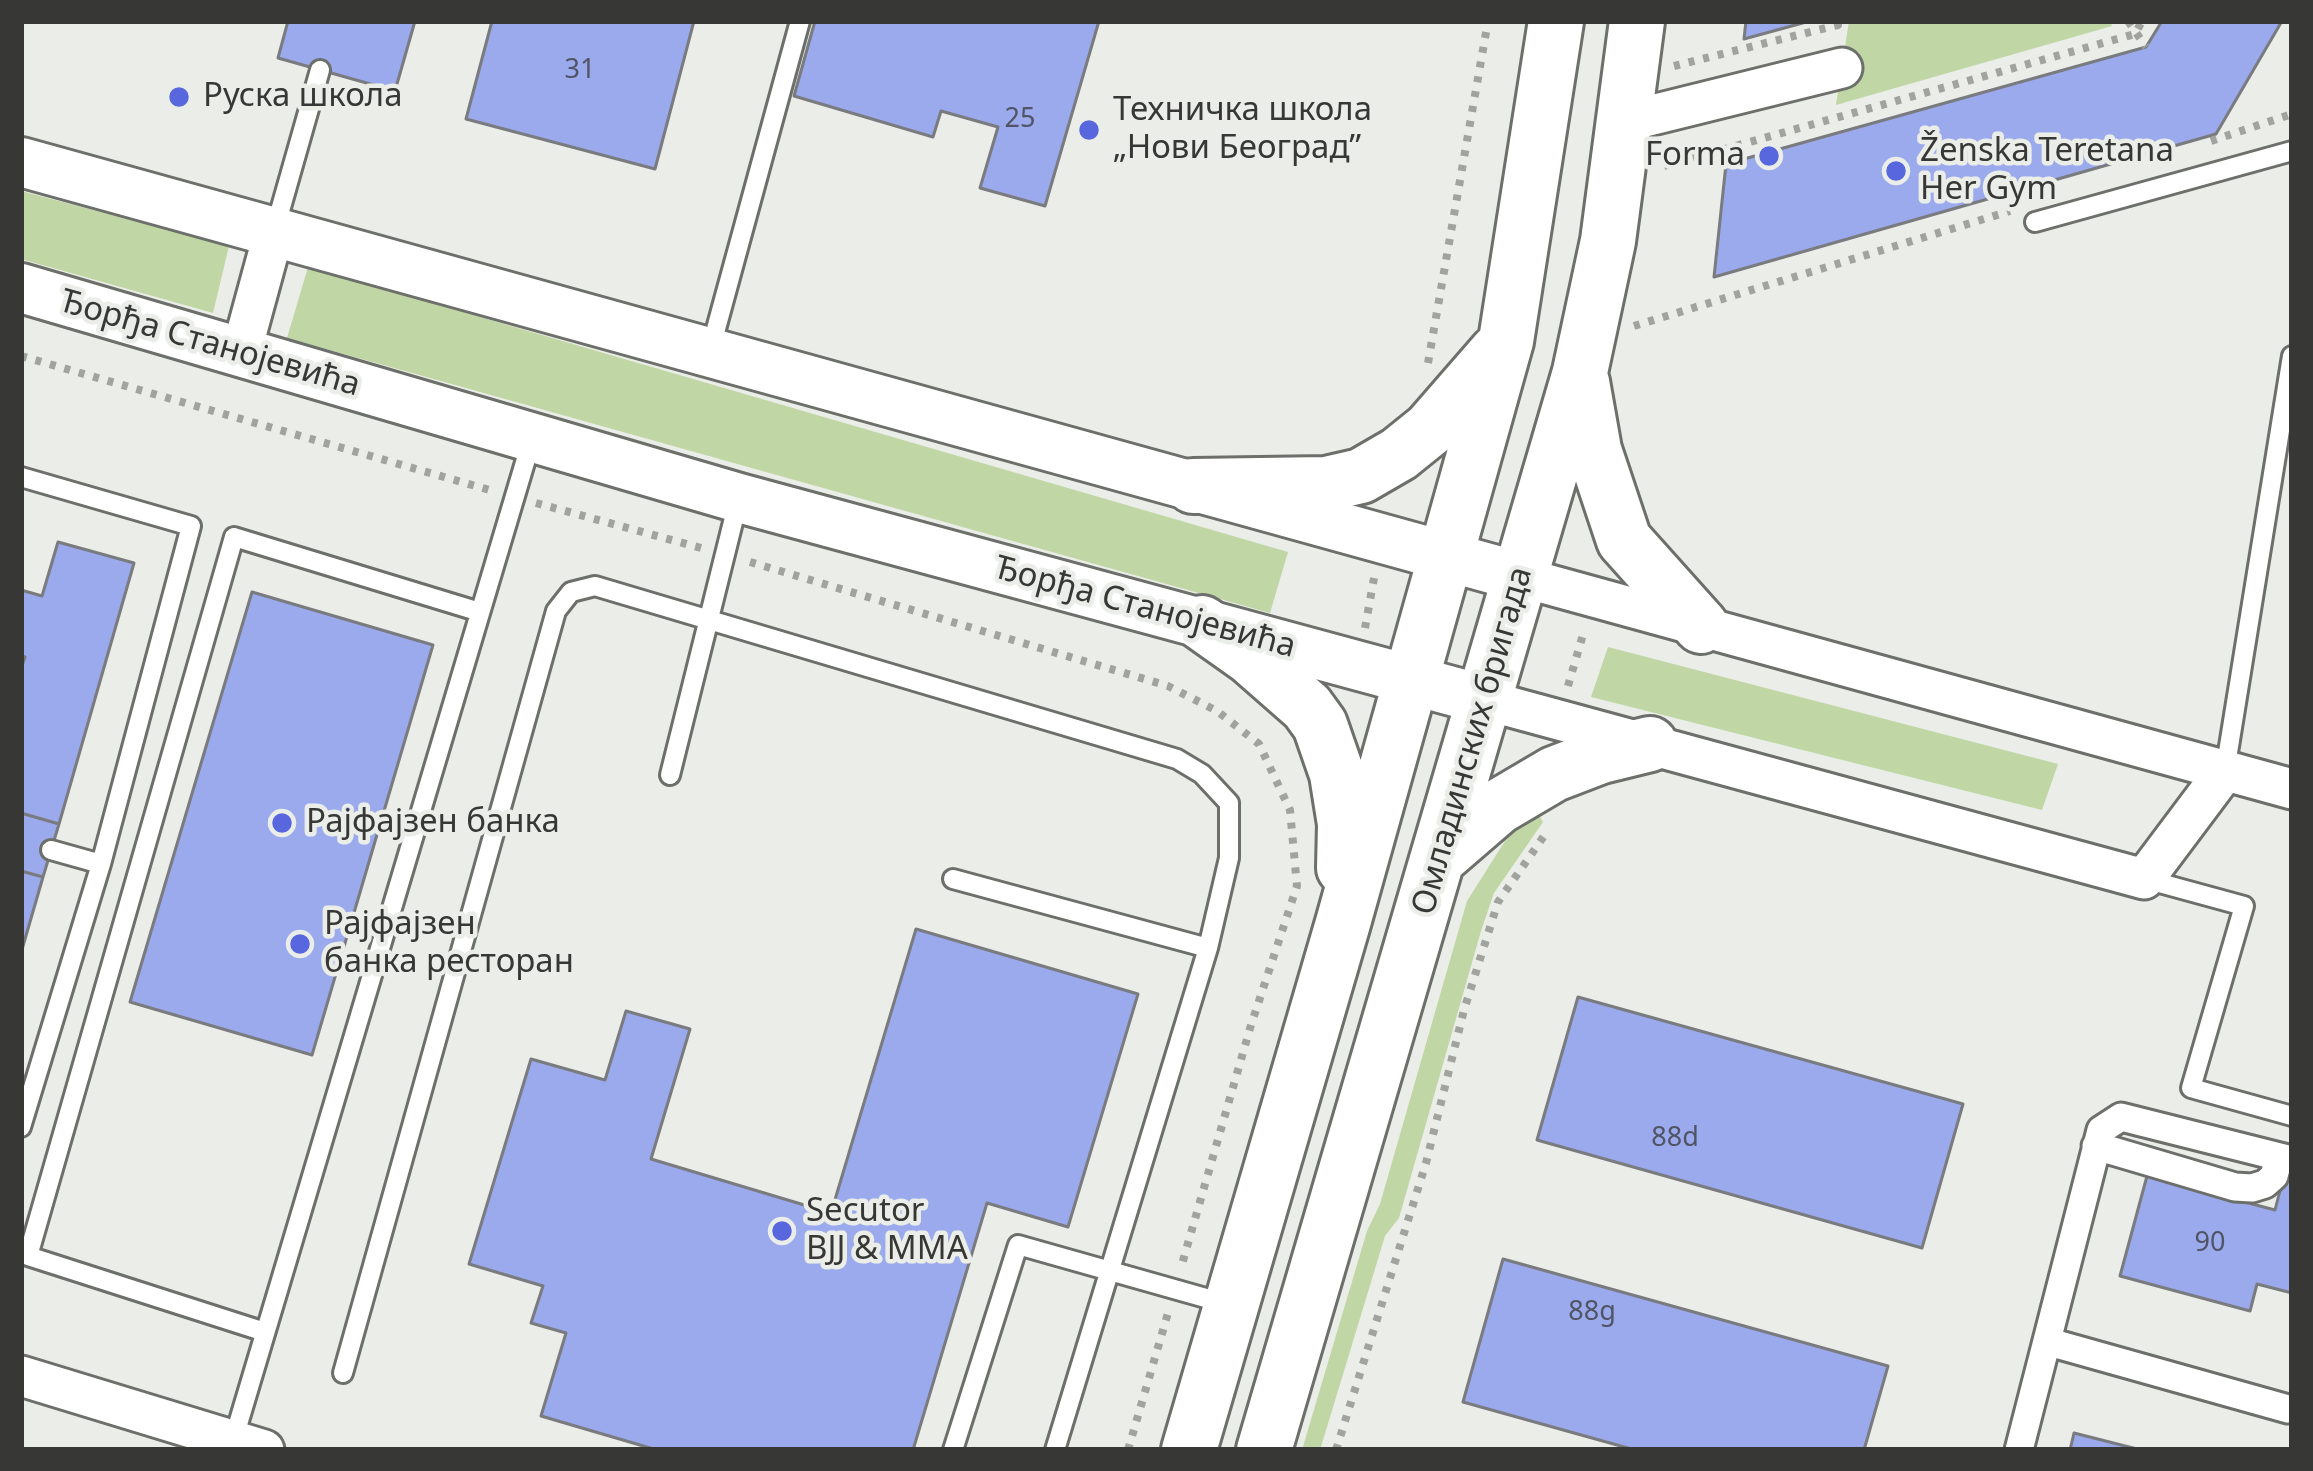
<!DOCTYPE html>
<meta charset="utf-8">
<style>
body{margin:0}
#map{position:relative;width:2313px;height:1471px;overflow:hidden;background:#ebede8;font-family:"Noto Sans",sans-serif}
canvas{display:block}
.frame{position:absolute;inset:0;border:24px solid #373836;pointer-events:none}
</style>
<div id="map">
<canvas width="2313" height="1471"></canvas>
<div class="frame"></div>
</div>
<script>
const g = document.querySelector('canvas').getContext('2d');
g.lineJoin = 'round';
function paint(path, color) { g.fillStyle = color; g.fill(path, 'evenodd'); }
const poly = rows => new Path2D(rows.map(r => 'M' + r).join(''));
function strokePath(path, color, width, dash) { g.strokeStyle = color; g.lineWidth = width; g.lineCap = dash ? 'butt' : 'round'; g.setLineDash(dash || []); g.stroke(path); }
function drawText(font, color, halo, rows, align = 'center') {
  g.font = font + ' "Noto Sans",sans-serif'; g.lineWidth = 9; g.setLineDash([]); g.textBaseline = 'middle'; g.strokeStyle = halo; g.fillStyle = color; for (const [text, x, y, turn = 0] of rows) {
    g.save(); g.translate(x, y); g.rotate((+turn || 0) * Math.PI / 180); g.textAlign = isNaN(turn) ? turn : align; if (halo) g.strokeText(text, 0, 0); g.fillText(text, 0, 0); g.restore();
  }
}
paint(poly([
 [1849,21,2110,21,2112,26,1836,105],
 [21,191,229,246,213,313,21,259],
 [308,267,1288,552,1270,613,287,338],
 [1608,647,2058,764,2042,810,1591,697],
 [1536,810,1543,822,1494,893,1481,931,1399,1218,1385,1236,1320,1450,1302,1450,1367,1231,1380,1204,1467,901,1505,841]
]), '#c1d6a5');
const building = poly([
 [288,21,415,21,395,91,278,58,288,21],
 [492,21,694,21,655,169,466,119,492,21],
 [815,21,1099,21,1045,206,980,188,998,127,941,111,933,137,794,96,815,21],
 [1746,21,1810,21,1744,39,1746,21],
 [2162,21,2282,21,2216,134,1714,277,1726,164,2146,47,2162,21],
 [58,542,134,563,59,824,21,813,21,669,25,657,21,656,21,590,42,596,58,542],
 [252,592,433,645,312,1055,130,1002,252,592],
 [21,813,59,824,43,877,21,871,21,813],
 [21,871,43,877,21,953,21,871],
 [916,929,1138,994,1068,1227,987,1203,913,1450,657,1450,541,1416,566,1333,531,1323,543,1286,469,1264,531,1059,605,1080,626,1011,690,1029,651,1159,831,1213,916,929],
 [1578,997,1963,1104,1922,1248,1537,1140,1578,997],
 [2147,1176,2275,1210,2283,1179,2292,1182,2292,1293,2257,1284,2250,1311,2120,1276,2147,1176],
 [1503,1259,1888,1366,1864,1450,1635,1450,1463,1402,1503,1259],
 [2074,1433,2141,1450,2070,1450,2074,1433]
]);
paint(building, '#9baaed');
strokePath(building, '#797b7f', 3);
const service = poly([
 [2035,222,2292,151],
 [274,232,320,70],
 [710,351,800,21],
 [21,477,191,526,101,864,21,1127],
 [2225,771,2292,356],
 [670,775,739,498],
 [51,850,101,864],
 [953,879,1208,948],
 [2145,879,2244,906,2191,1088,2292,1116],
 [265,1332,28,1256,234,537,480,612],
 [343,1373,556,611,571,592,595,586,1177,759,1202,774,1229,803,1229,858,1208,948,1055,1450],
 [233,1441,532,439],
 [953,1450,1018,1245,1227,1304]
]);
const pedestrian = poly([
 [2096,1146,2235,1187,2252,1188,2265,1184,2274,1176,2279,1157],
 [2049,1342,2288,1409],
 [2019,1450,2101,1130,2121,1117,2292,1160]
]);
const minor = poly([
 [1624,122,1842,68],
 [241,353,274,232],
 [1521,577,2292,789],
 [1485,700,2144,879,2225,771],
 [21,1376,264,1450]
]);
const tertiary = poly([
 [21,162,1521,577],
 [21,288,739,498,1485,700]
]);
const secondary = poly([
 [1582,382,1594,450,1624,540,1701,626],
 [1193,486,1326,484,1361,476,1399,454,1430,429,1497,352],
 [1202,623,1250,657,1307,707,1320,725,1337,774,1345,824,1344,868],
 [1440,857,1498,807,1554,774,1601,756,1650,744],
 [1189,1450,1343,923,1506,341,1556,21],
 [1264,1450,1580,372,1608,241,1637,21]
]);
strokePath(service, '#6d6f6b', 24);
strokePath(pedestrian, '#6d6f6b', 33);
strokePath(minor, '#6d6f6b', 45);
strokePath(tertiary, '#6d6f6b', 54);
strokePath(secondary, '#6d6f6b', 60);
strokePath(poly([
 [2128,21,2146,47],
 [1674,66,1838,25,1838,21],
 [2211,141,2292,114],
 [1664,166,2135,34,2142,21],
 [1634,326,2010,211],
 [21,356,493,491],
 [1428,363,1488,21],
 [536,503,701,548],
 [750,562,1168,686,1217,711,1259,744,1290,810,1297,886,1251,1025,1182,1264],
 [1365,628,1374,578],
 [1568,686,1584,631],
 [1128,1450,1168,1313],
 [1336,1450,1426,1163,1464,1010,1498,902,1544,836]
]), '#a1a39f', 8, [6, 9]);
strokePath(service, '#fff', 18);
strokePath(pedestrian, '#fff', 27);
strokePath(minor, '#fff', 39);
strokePath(tertiary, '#fff', 48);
strokePath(secondary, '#fff', 54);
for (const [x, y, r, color] of [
 [179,97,12,"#5867de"],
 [1089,130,12,"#5867de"],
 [1769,156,12,"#5867de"],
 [1896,171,12,"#5867de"],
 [282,823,12,"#5867de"],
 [300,944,12,"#5867de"],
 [782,1231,12,"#5867de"]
]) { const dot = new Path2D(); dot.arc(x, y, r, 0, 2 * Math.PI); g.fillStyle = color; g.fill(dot); strokePath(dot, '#ebede8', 4.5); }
drawText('27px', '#505464', null, [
 ["31",580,70],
 ["25",1020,119],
 ["88d",1675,1138],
 ["90",2210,1243],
 ["88g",1592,1312]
]);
drawText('33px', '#373836', '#ebede8', [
 ["Руска школа",203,97],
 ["Техничка школа",1113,111],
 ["„Нови Београд”",1113,149],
 ["Ženska Teretana",1920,152],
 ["Her Gym",1920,190],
 ["Forma",1745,156,"right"],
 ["Рајфајзен банка",306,823],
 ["Рајфајзен",324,925],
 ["банка ресторан",324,963],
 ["Secutor",806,1212],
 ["BJJ & MMA",806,1250]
], 'left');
drawText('33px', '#373836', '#ebede8', [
 ["Ђорђа Станојевића",210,344,16],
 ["Ђорђа Станојевића",1145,608,15],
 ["Омладинских бригада",1473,741,-74]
]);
</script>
